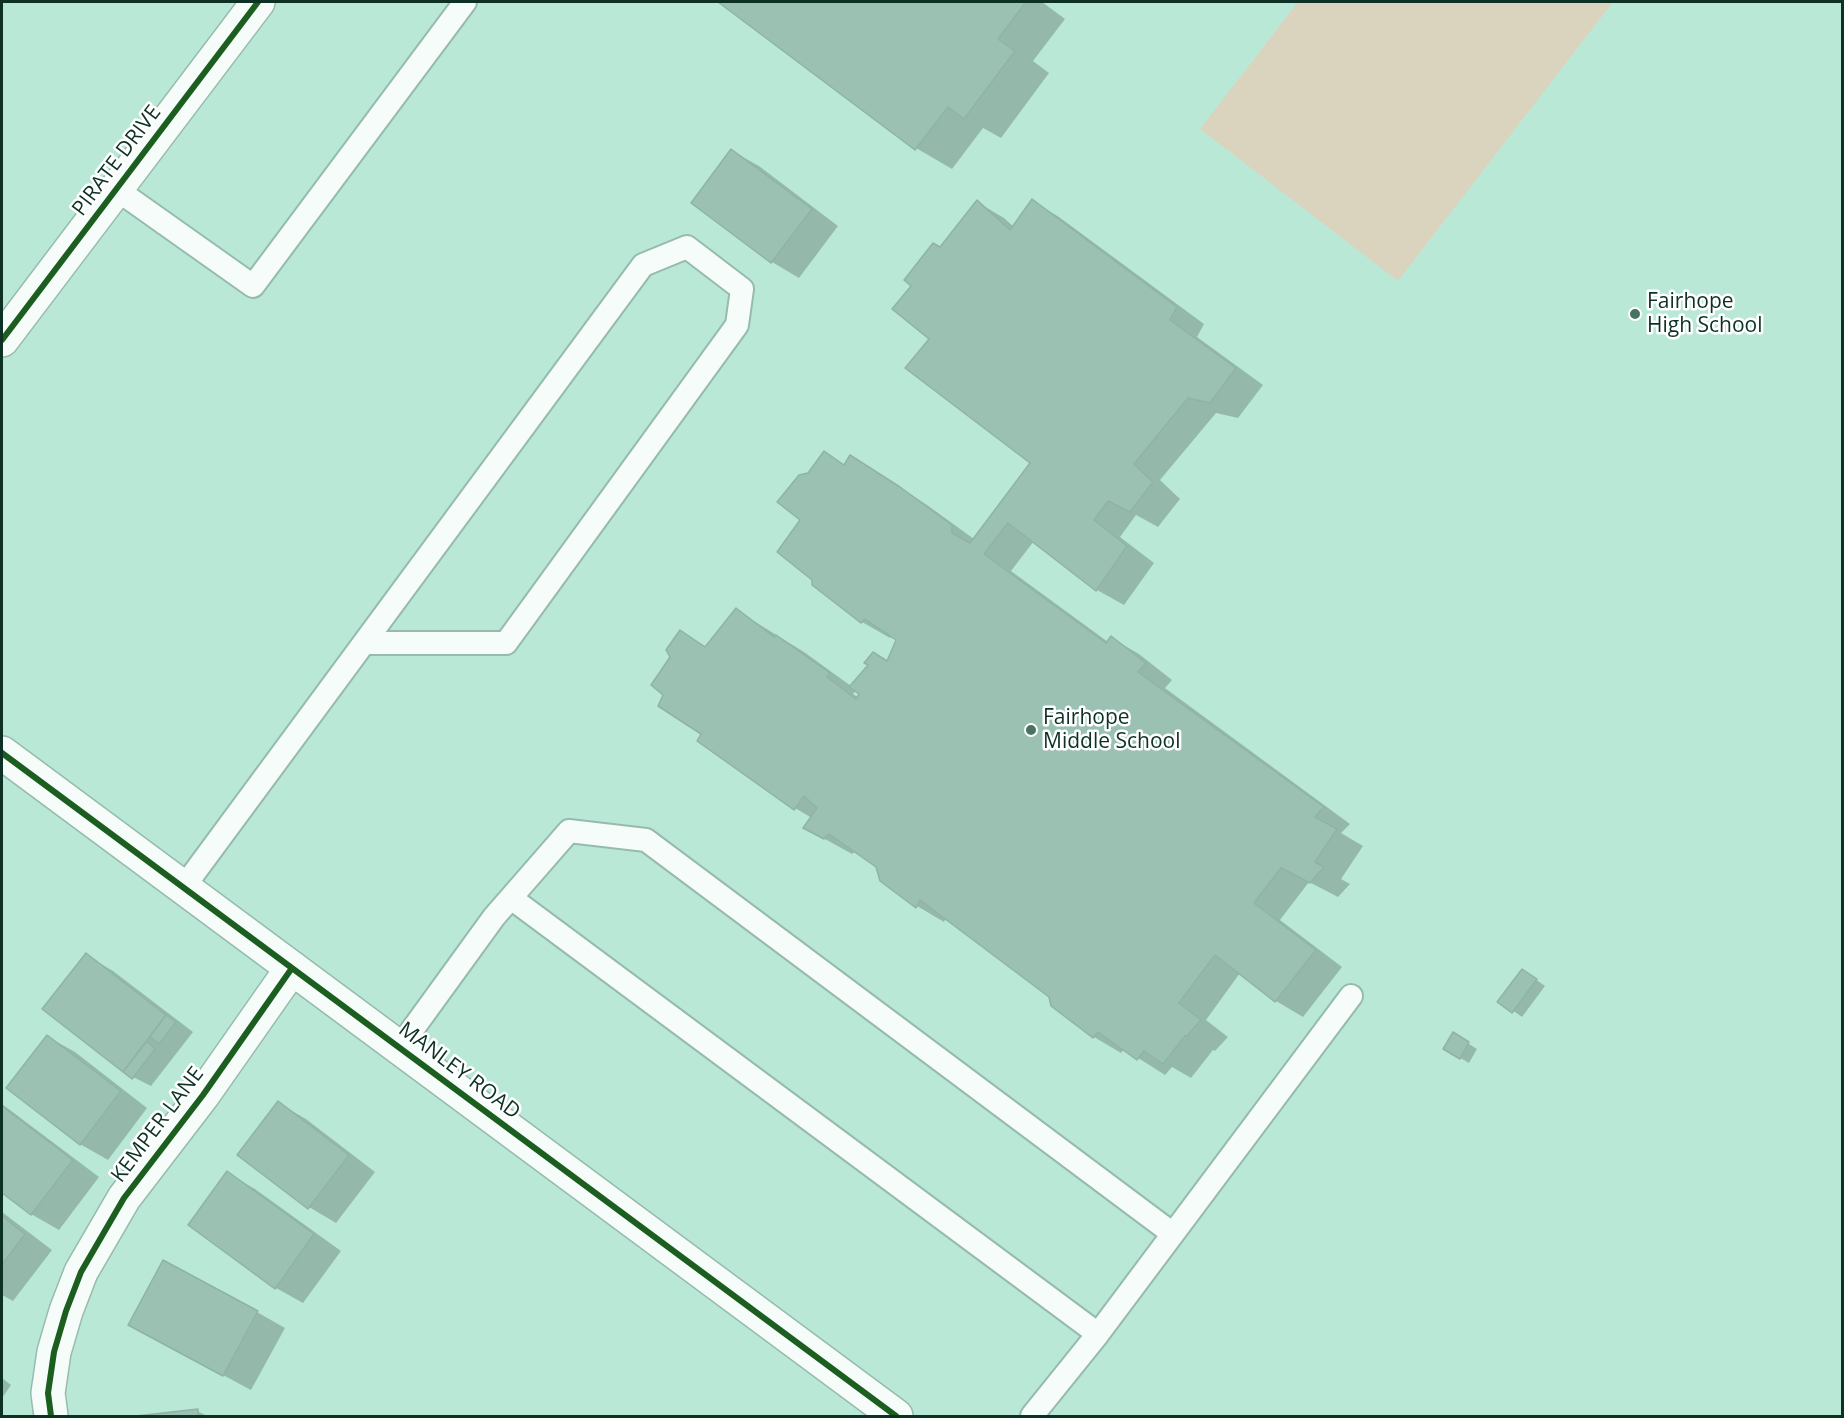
<!DOCTYPE html>
<style>
body{margin:0}
#map{position:relative;width:1844px;height:1418px;overflow:hidden;background:#bae8d6;font-family:"Open Sans",sans-serif}
canvas{display:block}
.frame{position:absolute;inset:0;border:3px solid #0d3225;pointer-events:none}
</style>
<div id="map">
<canvas width="1844" height="1418"></canvas>
<div class="frame"></div>
</div>
<script>
const g = document.querySelector('canvas').getContext('2d');
g.lineJoin = 'round';
function paint(path, color) { g.fillStyle = color; g.fill(path, 'evenodd'); }
const poly = rows => new Path2D(rows.map(r => 'M' + r).join(''));
function strokePath(path, color, width, dash) { g.strokeStyle = color; g.lineWidth = width; g.lineCap = dash ? 'butt' : 'round'; g.setLineDash(dash || []); g.stroke(path); }
function drawText(font, color, halo, rows, align = 'center') {
  g.font = font + ' "Open Sans",sans-serif'; g.lineWidth = 5; g.setLineDash([]); g.textBaseline = 'middle'; g.strokeStyle = halo; g.fillStyle = color; for (const [text, x, y, turn = 0] of rows) {
    g.save(); g.translate(x, y); g.rotate((+turn || 0) * Math.PI / 180); g.textAlign = isNaN(turn) ? turn : align; if (halo) g.strokeText(text, 0, 0); g.fillText(text, 0, 0); g.restore();
  }
}
paint(poly([
 [1298,2,1613,2,1398,281,1200,129]
]), '#dad4bf');
paint(poly([
 [721,2,1042,2,1065,19,1033,61,1049,73,1001,138,983,128,952,169,916,148],
 [732,151,759,166,838,226,799,278,772,262],
 [1032,201,1059,217,1204,324,1197,337,1263,385,1238,418,1216,413,1160,480,1180,499,1158,527,1136,515,1120,537,1154,563,1124,605,1097,590,1034,541,1011,571,1108,642,1111,638,1139,654,1172,680,1165,688,1350,824,1341,833,1363,846,1341,879,1350,884,1338,897,1309,882,1280,920,1342,967,1303,1017,1276,1001,1240,973,1206,1020,1228,1037,1215,1051,1213,1050,1191,1078,1172,1067,1165,1075,1124,1049,1121,1053,1094,1037,1052,1005,1051,996,946,918,944,922,917,906,881,880,878,866,856,851,852,854,805,828,812,818,795,808,703,733,665,694,672,657,680,632,707,647,736,610,804,652,851,686,888,663,898,640,892,636,890,638,862,622,814,584,802,520,809,474,824,453,846,466,878,473,927,505,974,539,1032,463,932,339,941,248,977,202,1004,218,1014,227],
 [856,690,862,694,859,698,853,694],
 [86,955,113,971,193,1032,151,1086,133,1077,45,1009],
 [1531,976,1545,986,1522,1017,1499,1001],
 [1453,1034,1477,1049,1469,1063,1445,1049],
 [48,1037,75,1052,147,1108,108,1160,80,1144],
 [278,1103,306,1119,375,1172,336,1223,309,1207],
 [2,1104,99,1177,59,1230,31,1214,2,1191],
 [227,1173,255,1189,341,1251,303,1303,276,1288,190,1225],
 [2,1212,52,1250,13,1301,2,1295],
 [257,1312,285,1328,251,1390,157,1340],
 [2,1378,11,1385,2,1398],
 [197,1411,207,1416,149,1416]
]), '#0003');
const building = poly([
 [718,2,1026,2,998,39,1015,51,964,119,948,107,915,150,718,2],
 [731,149,812,209,771,263,691,203,731,149],
 [1032,199,1177,307,1170,320,1236,368,1210,403,1188,398,1134,464,1153,482,1130,512,1108,501,1094,520,1127,546,1096,591,1008,523,984,554,1106,643,1111,636,1146,663,1138,672,1324,807,1315,817,1337,829,1315,862,1324,867,1310,883,1281,868,1254,903,1316,950,1275,1002,1215,955,1179,1003,1201,1020,1187,1036,1185,1036,1163,1064,1144,1051,1137,1060,1098,1032,1093,1038,1051,1006,1049,997,920,900,916,908,880,881,876,867,829,834,824,839,803,828,817,808,804,796,794,810,697,741,701,734,658,706,663,695,651,685,670,657,666,650,680,630,705,647,736,608,774,637,776,635,830,673,827,677,856,699,859,694,849,687,868,665,864,663,873,652,887,661,896,640,865,619,861,623,812,585,812,580,777,552,800,520,777,502,799,475,808,473,824,451,844,465,850,455,900,487,952,525,952,533,970,543,1030,463,905,368,929,339,892,309,911,286,904,280,933,243,940,247,977,200,1010,230,1032,199],
 [86,953,166,1015,123,1072,42,1009,86,953],
 [1522,969,1537,979,1512,1013,1497,1002,1522,969],
 [166,1015,176,1022,159,1044,150,1037,166,1015],
 [1453,1032,1469,1042,1460,1059,1443,1049,1453,1032],
 [47,1035,121,1091,80,1145,6,1088,47,1035],
 [147,1041,155,1049,132,1079,123,1072,147,1041],
 [278,1101,349,1155,308,1209,237,1155,278,1101],
 [2,1106,73,1160,31,1215,2,1193,2,1106],
 [227,1171,314,1234,275,1289,188,1225,227,1171],
 [2,1216,25,1234,2,1265,2,1216],
 [163,1260,258,1311,223,1376,128,1325,163,1260],
 [198,1409,198,1416,136,1416,198,1409]
]);
paint(building, '#9ac1b2');
strokePath(building, '#8fb3a5', 1.5);
const lane = poly([
 [116,189,253,286,465,2],
 [183,888,643,265,687,247,742,289,737,325,506,643,366,643],
 [511,898,1098,1334],
 [399,1048,494,917,569,831,646,840,1173,1234],
 [1032,1416,1098,1334,1351,996]
]);
const street = poly([
 [2,340,258,2],
 [51,1416,48,1393,54,1352,66,1311,81,1272,124,1198,203,1095,292,968]
]);
const secondary = poly([
 [2,753,896,1416]
]);
strokePath(lane, '#96bbad', 26);
strokePath(street, '#96bbad', 36);
strokePath(secondary, '#96bbad', 36);
strokePath(lane, '#f5fcf9', 22);
strokePath(street, '#f5fcf9', 33);
strokePath(secondary, '#f5fcf9', 33);
strokePath(poly([
 [2,340,258,2],
 [2,753,896,1416],
 [51,1416,48,1393,54,1352,66,1311,81,1272,124,1198,203,1095,292,968]
]), '#1b5e20', 6);
for (const [x, y, r, color] of [
 [1635,314,6,"#4a7263"],
 [1031,730,6,"#4a7263"]
]) { const dot = new Path2D(); dot.arc(x, y, r, 0, 2 * Math.PI); g.fillStyle = color; g.fill(dot); strokePath(dot, '#fff', 2); }
drawText('21px', '#0d3225', '#fff', [
 ["PIRATE DRIVE",117,161,-53],
 ["MANLEY ROAD",459,1071,37],
 ["KEMPER LANE",158,1125,-53]
]);
drawText('21px', '#0d3225', '#fff', [
 ["Fairhope",1647,302],
 ["High School",1647,326],
 ["Fairhope",1043,718],
 ["Middle School",1043,742]
], 'left');
</script>
